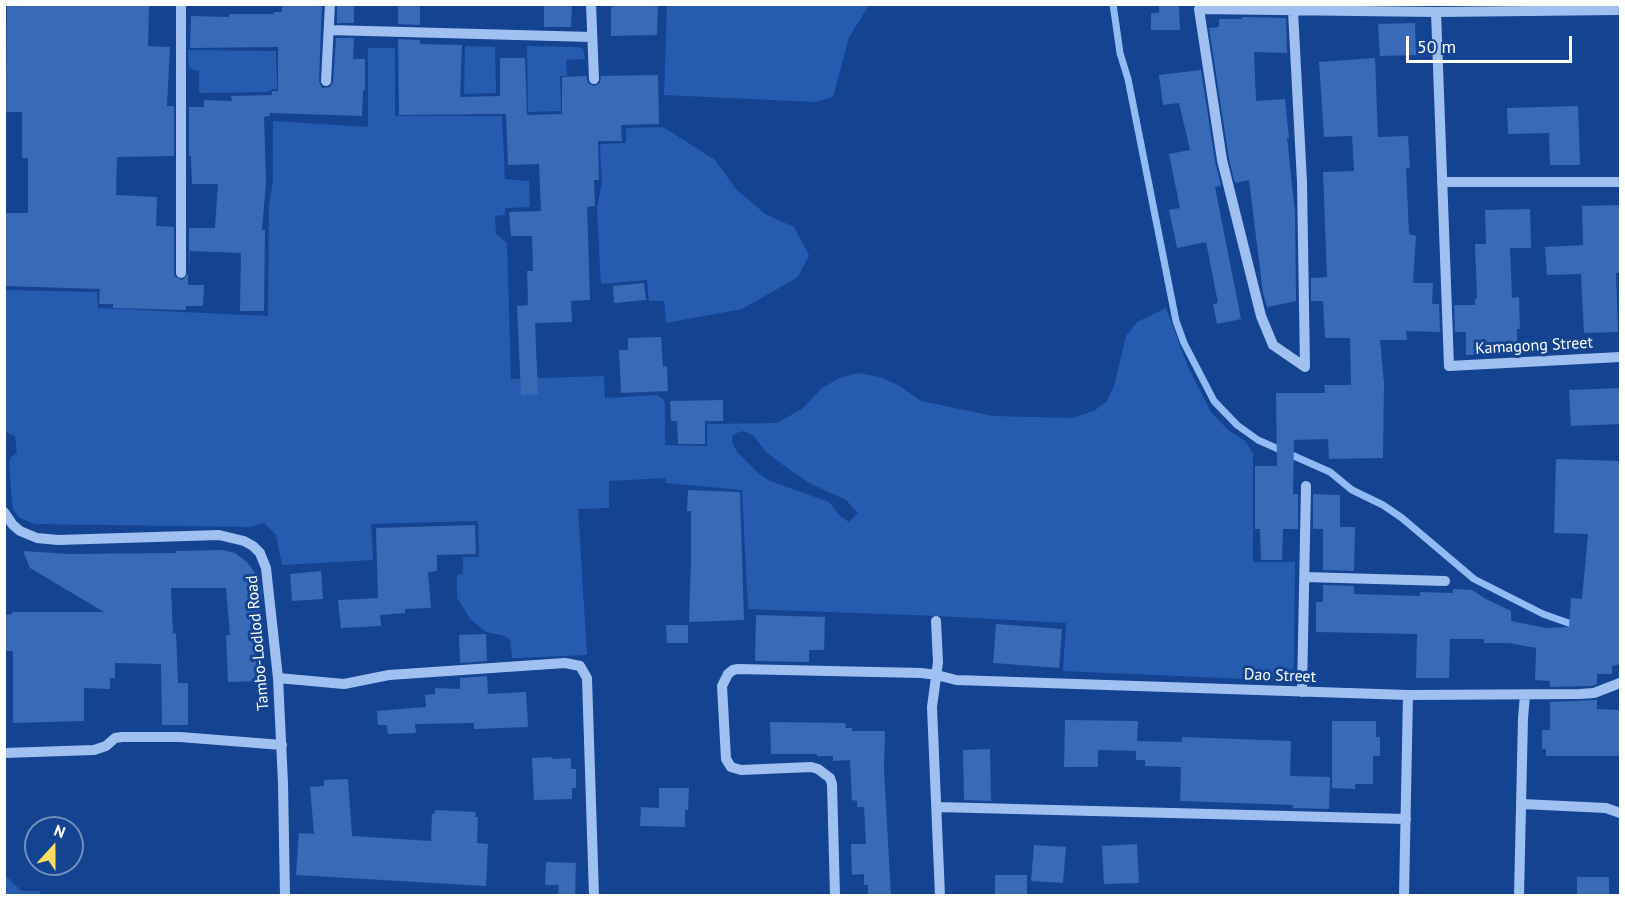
<!DOCTYPE html>
<style>
body{margin:0}
#map{position:relative;width:1625px;height:900px;overflow:hidden;background:#144391;font-family:"PT Sans",sans-serif}
canvas{display:block}
.frame{position:absolute;inset:0;border:6px solid #fff;pointer-events:none}
.north{position:absolute;left:24px;top:816px;width:60px;height:60px;box-sizing:border-box;background:#144391;border:2px solid #728ebd;border-radius:50%;rotate:21deg;font-size:16px;font-weight:700;line-height:24px;text-align:center;color:#fff}
.north::after{content:'';display:block;margin:auto;width:21px;height:27px;background:#ffda61;clip-path:polygon(50% 0,100% 100%,50% 72%,0 100%)}
.scale{position:absolute;left:1406px;top:36px;width:166px;height:27px;box-sizing:border-box;border:3px solid #fff;border-top:0;padding-left:8px;font-size:18px;line-height:21px;white-space:nowrap;color:#fff;-webkit-text-stroke:4px #144391;paint-order:stroke}
</style>
<div id="map">
<canvas width="1625" height="900"></canvas>
<div class="frame"></div>
<div class="north">N</div>
<div class="scale">50 m</div>
</div>
<script>
const g = document.querySelector('canvas').getContext('2d');
g.lineJoin = 'round';
function paint(path, color) { g.fillStyle = color; g.fill(path, 'evenodd'); }
const poly = rows => new Path2D(rows.map(r => 'M' + r).join(''));
function strokePath(path, color, width, dash) { g.strokeStyle = color; g.lineWidth = width; g.lineCap = dash ? 'butt' : 'round'; g.setLineDash(dash || []); g.stroke(path); }
function drawText(font, color, halo, rows, align = 'center') {
  g.font = font + ' "PT Sans",sans-serif'; g.lineWidth = 6; g.setLineDash([]); g.textBaseline = 'middle'; g.strokeStyle = halo; g.fillStyle = color; for (const [text, x, y, turn = 0] of rows) {
    g.save(); g.translate(x, y); g.rotate((+turn || 0) * Math.PI / 180); g.textAlign = isNaN(turn) ? turn : align; if (halo) g.strokeText(text, 0, 0); g.fillText(text, 0, 0); g.restore();
  }
}
paint(poly([
 [667,5,667,4,869,5,849,37,833,97,815,102,664,95],
 [465,46,495,47,496,93,464,94],
 [527,46,578,47,583,49,585,59,566,60,567,76,560,76,561,111,528,112],
 [368,48,395,48,395,116,502,116,505,179,529,181,530,207,505,208,505,215,495,216,496,234,507,243,511,379,604,376,605,398,657,395,663,399,665,405,665,445,707,446,707,424,777,423,802,409,822,388,840,378,858,373,880,377,898,385,921,401,993,416,1072,418,1094,411,1107,401,1114,386,1126,336,1137,322,1166,308,1188,367,1211,412,1228,430,1245,441,1253,453,1253,562,1295,562,1294,664,1292,673,1284,677,1268,680,1063,671,1066,623,938,616,748,609,742,490,666,483,665,478,609,481,609,508,578,509,587,655,512,658,510,640,505,636,486,632,471,620,457,598,457,575,463,574,463,557,479,557,478,521,371,524,373,560,282,565,276,535,264,523,251,527,35,524,20,518,13,510,12,502,9,462,11,457,17,453,15,436,6,432,4,290,97,292,98,308,268,316,269,205,273,181,273,121,368,127],
 [744,431,754,436,765,451,783,465,809,483,846,500,858,513,849,522,840,516,829,502,770,481,757,472,737,452,732,442,732,436,736,433],
 [188,50,276,51,277,89,269,90,268,92,199,93,199,71,189,68],
 [663,127,715,160,736,189,765,214,794,227,809,255,798,277,742,309,666,323,664,301,649,301,647,280,601,284,597,208,602,182,600,144,626,143,626,128],
 [5,875,21,891,40,891,40,895,5,895]
]), '#265cb0');
strokePath(poly([
 [1113,4,1120,53,1128,79,1176,321,1184,343,1214,401,1237,425,1258,440,1330,472,1352,490,1383,505,1402,518,1474,579,1543,614,1577,626]
]), '#92baf4', 7);
paint(poly([
 [7,4,149,6,148,46,170,47,167,106,174,106,174,156,117,157,116,195,157,197,156,226,174,227,174,276,182,280,188,274,188,285,204,285,203,306,186,306,186,310,113,308,113,304,99,304,100,289,4,286,5,213,28,213,28,158,22,158,22,112,6,112],
 [282,4,322,4,319,81,322,88,330,87,333,82,336,38,354,38,353,59,365,59,365,90,363,90,362,116,270,113,270,116,264,117,266,181,262,230,265,230,264,311,240,311,241,253,190,251,189,269,189,228,215,228,218,184,192,184,191,156,189,156,189,107,204,107,204,100,232,101,231,96,272,95,272,91,278,91,278,47,190,48,191,16,229,17,229,14,274,14,274,12,282,12],
 [337,4,354,4,354,23,337,23],
 [398,4,420,4,420,25,398,24],
 [544,4,572,4,571,27,544,27],
 [613,4,658,5,657,35,611,36,611,7,614,7],
 [1159,4,1179,4,1180,30,1151,30,1151,13,1159,13],
 [1242,17,1286,18,1287,53,1254,52,1256,101,1285,99,1289,138,1287,138,1295,212,1296,301,1267,307,1263,293,1249,180,1235,183,1229,159,1209,28,1219,27,1219,19,1242,19],
 [1415,23,1416,55,1380,56,1378,24],
 [398,39,420,40,420,44,462,45,460,97,500,96,500,58,525,58,527,115,562,114,562,77,586,76,588,83,594,86,600,83,601,76,658,75,659,124,621,125,622,141,598,141,599,180,594,180,595,206,587,207,590,300,571,301,572,322,535,323,538,394,521,395,517,306,528,305,527,271,533,271,532,236,511,236,509,212,541,211,539,164,508,165,506,114,399,115],
 [1375,58,1378,137,1408,136,1410,168,1406,168,1409,234,1416,236,1413,283,1433,283,1432,304,1439,304,1440,332,1406,331,1407,340,1380,340,1384,384,1383,458,1329,459,1328,439,1294,440,1293,494,1298,494,1298,529,1283,529,1282,560,1261,560,1260,529,1255,529,1255,466,1277,466,1276,393,1325,393,1324,385,1351,385,1350,338,1325,338,1323,301,1311,301,1311,278,1327,277,1323,172,1354,171,1352,136,1324,137,1319,62],
 [1201,70,1215,161,1221,186,1215,187,1241,319,1217,324,1213,304,1218,303,1206,242,1177,248,1169,210,1180,208,1169,154,1190,150,1180,107,1179,103,1163,105,1159,75],
 [1578,106,1580,165,1550,165,1549,133,1508,134,1507,108],
 [1619,205,1620,273,1616,273,1618,332,1584,333,1581,274,1547,275,1545,247,1583,245,1582,206],
 [1530,209,1531,248,1510,248,1512,298,1519,297,1520,329,1517,329,1517,354,1466,355,1466,332,1455,332,1454,305,1475,305,1475,299,1477,299,1475,244,1486,244,1485,210],
 [644,283,646,300,614,303,613,286],
 [661,337,663,367,667,366,668,391,621,393,619,350,628,350,628,338],
 [1620,388,1620,424,1571,426,1569,390],
 [723,400,723,421,705,421,705,444,678,444,677,421,671,421,670,401],
 [1556,459,1620,461,1620,664,1612,666,1612,674,1597,674,1597,684,1592,686,1550,687,1550,681,1535,680,1536,648,1509,643,1484,643,1484,639,1450,639,1449,678,1416,678,1417,634,1316,632,1316,602,1323,602,1323,585,1354,586,1354,594,1420,596,1420,592,1453,593,1453,589,1472,590,1484,598,1511,611,1511,621,1546,628,1569,627,1571,598,1582,599,1588,534,1554,533],
 [688,490,740,492,744,620,689,622,691,559,691,511,687,511],
 [1313,494,1340,495,1340,527,1355,527,1354,571,1323,570,1323,529,1313,529],
 [475,525,476,554,437,555,437,571,428,572,431,608,405,609,405,613,380,615,381,626,341,628,338,600,378,598,376,528],
 [222,550,235,553,247,562,256,574,261,587,262,603,261,603,261,681,228,682,226,635,230,635,226,588,171,588,173,634,176,633,178,683,188,683,188,725,162,725,161,664,115,663,115,678,110,678,110,689,84,688,84,721,13,723,13,651,4,651,6,615,12,614,12,612,104,612,30,568,23,551,69,554,176,553,176,551],
 [321,571,323,599,292,601,290,574],
 [756,615,825,617,824,650,809,650,809,662,755,661],
 [996,624,1062,629,1059,668,993,663],
 [666,625,688,625,688,643,667,643],
 [486,634,487,661,460,663,459,635],
 [487,676,488,694,526,692,528,727,474,729,474,723,415,724,416,733,388,734,387,725,378,725,377,711,426,707,425,695,435,694,435,688,460,689,460,678],
 [1597,700,1597,709,1620,710,1620,756,1546,756,1546,749,1542,749,1542,730,1550,730,1550,702],
 [1065,720,1138,721,1137,741,1182,742,1182,737,1291,741,1290,776,1330,777,1329,809,1293,808,1293,805,1180,801,1181,767,1145,766,1145,760,1136,760,1136,751,1098,750,1098,767,1064,767],
 [1332,721,1376,721,1376,737,1380,737,1380,756,1373,756,1373,784,1355,784,1355,789,1332,788],
 [770,722,845,723,846,728,852,728,852,731,885,731,884,769,891,896,868,896,868,885,864,885,864,874,852,875,851,844,866,844,864,807,857,807,857,801,852,800,850,760,833,761,833,756,817,756,817,754,771,754],
 [990,749,991,801,964,800,963,750],
 [552,757,552,759,571,758,571,769,576,769,576,788,572,788,572,799,534,800,532,758],
 [348,779,352,836,431,841,432,814,434,814,435,810,476,812,475,817,478,817,477,843,488,844,486,886,296,875,299,833,314,834,310,787,324,786,324,780],
 [659,788,689,788,688,810,685,810,685,827,640,826,641,807,659,808],
 [1137,844,1139,883,1104,884,1102,846],
 [1034,845,1066,847,1063,883,1031,881],
 [546,862,576,863,575,896,558,896,559,885,545,885],
 [995,875,1027,875,1027,896,995,896],
 [1577,877,1609,877,1609,896,1577,896]
]), '#386ab8');
strokePath(poly([
 [181,4,181,273],
 [591,4,594,79],
 [1293,11,1302,182,1305,367],
 [1436,12,1449,366,1620,357],
 [329,30,592,37],
 [326,81,330,4],
 [1442,182,1620,182],
 [1305,367,1273,345,1261,316,1222,160,1199,9,1436,12,1620,10],
 [4,512,13,525,20,531,37,538,58,540,219,535,244,541,253,546,260,553,266,568,278,678,283,783,285,896],
 [1305,577,1445,581],
 [936,621,938,662,932,707,940,896],
 [278,678,344,684,389,675,565,663,580,666,587,678,594,896],
 [1302,692,1306,486],
 [4,753,94,750,106,746,115,738,122,737,180,737,282,745],
 [1522,804,1606,808,1620,813],
 [937,807,1406,819],
 [835,896,832,784,830,778,818,769,811,767,741,770,731,767,726,759,722,686,728,674,733,670,738,669,921,673,937,675,956,680,1408,695,1580,694,1594,693,1620,683],
 [1404,896,1408,695],
 [1519,896,1523,718,1525,695]
]), '#a0c0f1', 10);
drawText('16px', '#fff', '#144391', [
 ["Kamagong Street",1534,346,-3],
 ["Tambo-Lodlod Road",258,643,-95],
 ["Dao Street",1280,676,2]
]);
</script>
